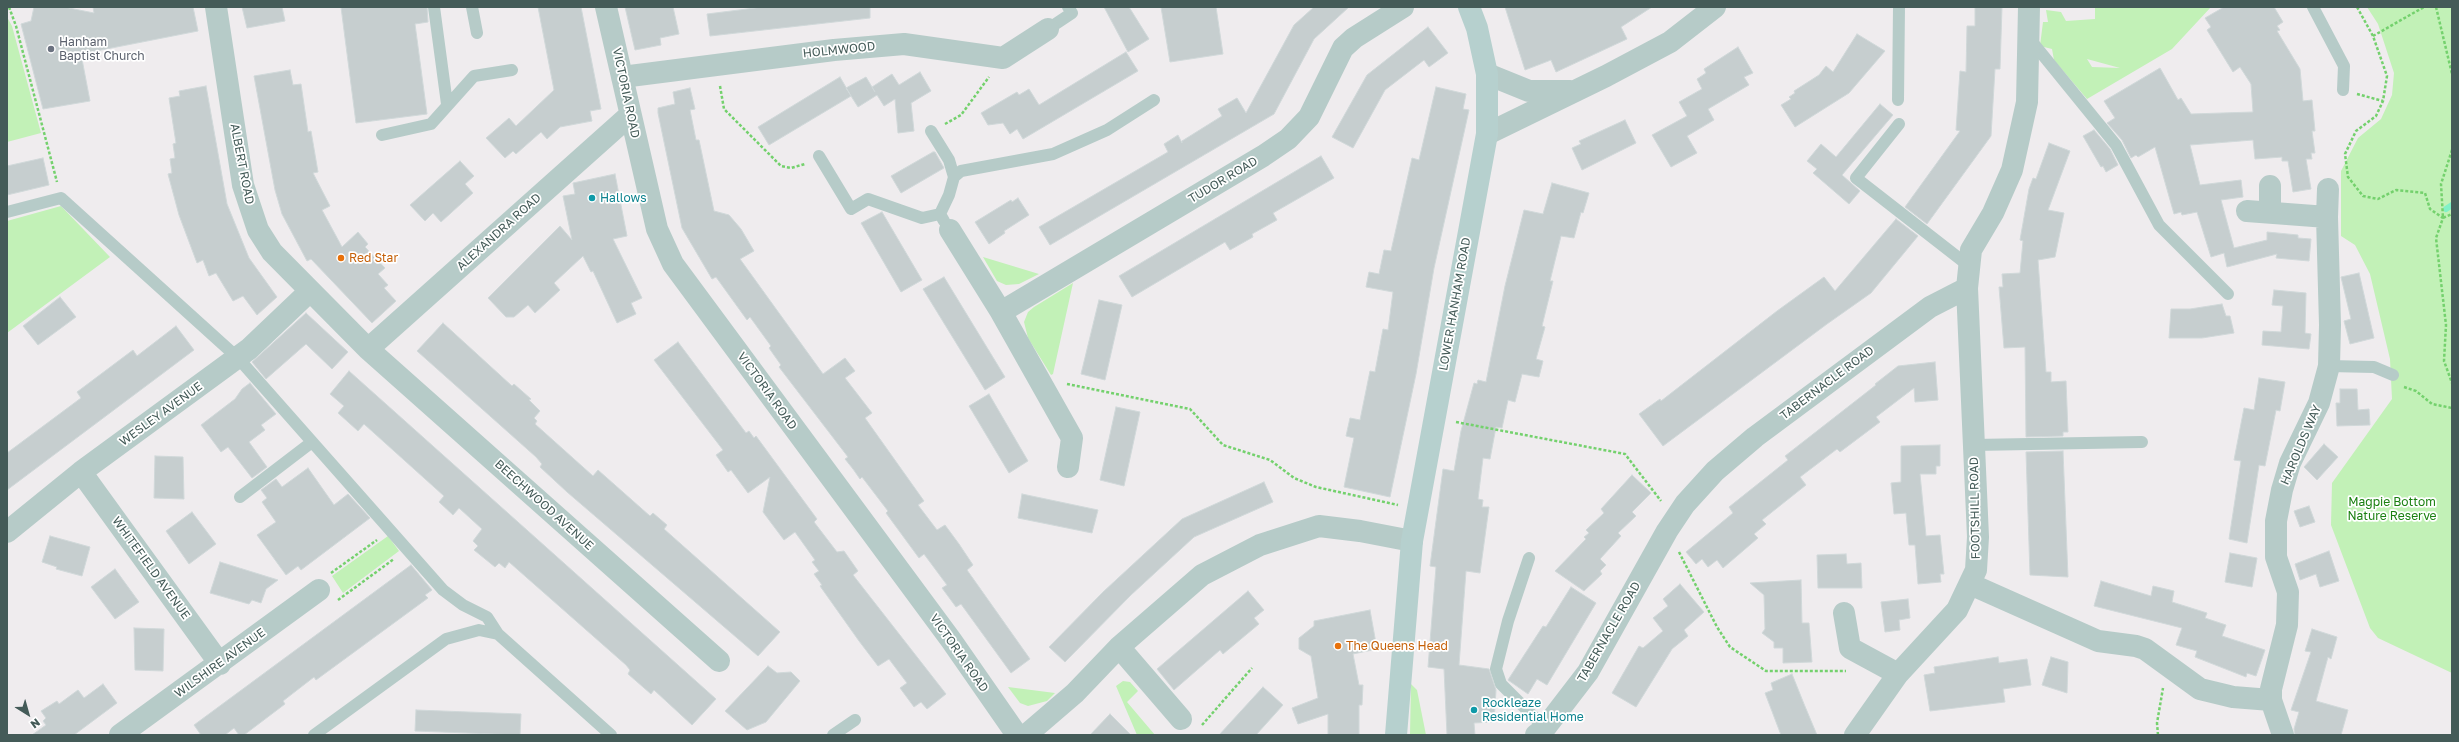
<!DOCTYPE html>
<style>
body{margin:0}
#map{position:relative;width:2459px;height:742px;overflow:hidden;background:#efecee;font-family:"Golos Text",sans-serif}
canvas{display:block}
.frame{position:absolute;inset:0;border:8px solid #445b58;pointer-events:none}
.north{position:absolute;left:8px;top:694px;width:40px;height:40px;-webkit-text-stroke:3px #fff;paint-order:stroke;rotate:143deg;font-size:11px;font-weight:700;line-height:16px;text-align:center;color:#445b58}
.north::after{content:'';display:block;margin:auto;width:14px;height:18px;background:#445b58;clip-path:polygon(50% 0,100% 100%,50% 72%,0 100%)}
</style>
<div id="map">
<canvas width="2459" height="742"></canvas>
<div class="frame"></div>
<div class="north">N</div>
</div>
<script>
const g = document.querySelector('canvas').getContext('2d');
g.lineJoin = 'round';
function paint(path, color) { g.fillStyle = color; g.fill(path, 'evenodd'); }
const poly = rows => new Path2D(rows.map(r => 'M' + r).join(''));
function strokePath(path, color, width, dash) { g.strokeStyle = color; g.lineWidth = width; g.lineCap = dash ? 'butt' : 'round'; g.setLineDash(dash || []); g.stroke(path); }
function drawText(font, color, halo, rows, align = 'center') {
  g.font = font + ' "Golos Text",sans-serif'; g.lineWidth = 3.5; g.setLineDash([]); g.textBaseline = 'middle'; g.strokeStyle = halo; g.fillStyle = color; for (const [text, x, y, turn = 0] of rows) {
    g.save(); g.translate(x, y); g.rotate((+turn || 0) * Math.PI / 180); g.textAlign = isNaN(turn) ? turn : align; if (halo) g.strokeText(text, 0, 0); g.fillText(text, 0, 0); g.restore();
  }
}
paint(poly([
 [2095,7,2211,7,2172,49,2087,99,2054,60,2052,49,2040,46,2043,22,2048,22,2046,10,2061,12,2066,21,2095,19],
 [2087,59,2120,68,2092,67],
 [2367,7,2452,7,2452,673,2378,638,2370,628,2331,525,2332,483,2392,399,2390,359,2370,274,2355,245,2341,236,2341,171,2358,138,2381,119,2392,95,2394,73,2378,24],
 [7,17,12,26,41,133,7,142],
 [61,206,110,257,7,333,7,221],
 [983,257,1039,274,1019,284,1006,285,997,281],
 [1073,283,1053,374,1051,375,1028,338,1024,322,1028,312,1034,307],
 [388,536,399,551,343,593,332,576],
 [1123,681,1130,682,1138,691,1127,702,1155,735,1137,735,1116,686],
 [1411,684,1417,690,1426,735,1410,735],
 [1008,687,1055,693,1047,701,1028,706,1020,703]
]), '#c2f1b7');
strokePath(poly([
 [2446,209,2452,205]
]), '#81f1c7', 6);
const building = poly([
 [34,7,64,7,94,13,93,7,193,7,198,31,81,54,90,101,43,109,21,24,31,21,34,7],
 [242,7,282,7,285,21,247,28,242,7],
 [341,7,427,7,428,22,415,24,427,114,356,123,341,7],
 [538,7,581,7,601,109,590,111,592,121,560,127,547,139,541,132,516,154,513,151,505,158,486,138,509,118,516,126,554,90,538,7],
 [625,7,673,7,679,34,660,38,661,45,635,50,625,7],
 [763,7,870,7,870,18,710,36,707,14,763,7],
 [1104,7,1129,7,1149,39,1128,52,1104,7],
 [1161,7,1216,7,1223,54,1170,62,1161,7],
 [1314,7,1349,7,1314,39,1274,114,1050,245,1039,227,1168,152,1164,144,1178,135,1182,143,1182,141,1222,116,1218,109,1237,98,1246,113,1294,25,1314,7],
 [1505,7,1652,7,1621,27,1627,39,1556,72,1551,60,1525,70,1505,7],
 [1975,7,2002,7,2000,69,1995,69,1991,136,1927,224,1905,207,1960,131,1956,130,1960,71,1966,72,1967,26,1975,26,1975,7],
 [2224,7,2274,7,2283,22,2277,26,2280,30,2277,31,2300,69,2303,101,2312,100,2315,131,2312,131,2315,153,2311,153,2312,159,2306,159,2311,189,2293,192,2288,161,2282,161,2282,157,2255,159,2253,140,2190,145,2200,185,2241,180,2243,197,2221,200,2234,248,2267,240,2267,232,2298,235,2298,238,2311,239,2309,261,2276,258,2277,254,2227,267,2224,253,2211,257,2197,212,2182,215,2181,212,2174,214,2155,147,2138,157,2136,155,2131,158,2122,140,2107,123,2115,118,2104,101,2160,68,2178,100,2181,98,2191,114,2253,112,2251,84,2240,67,2233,72,2207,30,2211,27,2205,18,2224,7],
 [1428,27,1448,53,1429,67,1424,60,1385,90,1353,148,1332,137,1367,75,1428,27],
 [1857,34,1885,51,1849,93,1795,127,1781,105,1791,99,1789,97,1795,93,1794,91,1819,75,1826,66,1833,72,1857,34],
 [1738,47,1753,73,1744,77,1749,85,1708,109,1714,120,1687,136,1697,153,1671,167,1652,135,1687,116,1679,102,1702,89,1697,79,1706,73,1704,69,1738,47],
 [1126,52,1138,71,1023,139,1017,129,1010,134,1003,123,988,125,981,113,1017,92,1019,95,1029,89,1039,105,1126,52],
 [290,70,293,85,301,84,308,132,311,131,318,172,313,173,330,206,322,210,342,247,358,232,368,244,365,247,385,268,378,274,388,285,384,288,396,301,372,323,311,259,307,261,282,214,275,190,254,76,290,70],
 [920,72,931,91,911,103,914,131,898,133,895,99,884,106,877,95,858,107,846,88,866,77,875,92,872,87,892,74,899,85,920,72],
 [840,77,851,96,769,145,758,127,840,77],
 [206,86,227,204,249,258,277,297,257,315,243,296,233,301,216,273,209,276,203,260,197,263,179,215,168,174,172,173,170,159,175,158,173,144,176,143,169,98,180,96,179,91,206,86],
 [1436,87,1466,94,1463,109,1469,110,1434,268,1416,374,1390,497,1344,487,1354,438,1346,436,1350,418,1360,420,1370,371,1375,372,1383,329,1388,330,1393,292,1366,287,1369,272,1379,274,1384,250,1391,251,1412,158,1419,160,1436,87],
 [690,88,695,109,690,110,696,140,699,140,714,211,729,215,741,229,754,251,740,259,823,374,845,358,855,371,845,378,872,413,865,418,924,501,918,505,937,530,945,525,959,544,973,565,967,570,1030,659,1011,673,961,604,956,607,942,588,947,585,924,554,919,558,886,513,888,511,862,477,860,479,853,469,845,459,848,457,779,367,781,365,769,348,771,346,750,317,747,320,716,277,712,279,682,228,658,113,658,108,675,104,673,92,690,88],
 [1880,104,1893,115,1842,175,1860,191,1849,204,1813,173,1817,169,1807,161,1821,144,1836,157,1880,104],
 [1625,120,1636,143,1582,170,1572,148,1581,144,1579,141,1625,120],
 [2094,130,2110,149,2118,165,2106,172,2103,166,2101,167,2083,136,2094,130],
 [2049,143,2070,151,2048,210,2064,213,2055,257,2038,260,2046,372,2051,372,2051,382,2066,381,2068,432,2063,432,2063,436,2026,437,2025,347,2004,348,1999,287,2003,287,2002,274,2020,273,2023,241,2020,240,2029,189,2033,178,2036,179,2049,143],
 [933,152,935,152,944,168,901,193,891,176,933,152],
 [1321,156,1334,178,1273,213,1277,220,1252,234,1253,237,1230,250,1225,242,1132,297,1119,276,1321,156],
 [43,158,49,185,7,195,7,166,43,158],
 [460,161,474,176,465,184,473,193,441,222,433,213,425,221,410,205,460,161],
 [615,174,627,236,613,239,642,298,631,303,636,314,617,323,593,271,591,272,583,256,554,283,560,290,535,313,528,305,514,317,506,317,488,298,560,226,572,240,563,196,575,194,573,183,615,174],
 [1552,183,1589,193,1583,213,1581,212,1574,238,1561,236,1550,281,1553,281,1542,326,1545,327,1536,359,1543,361,1539,377,1522,374,1515,402,1508,400,1502,428,1496,427,1490,459,1483,458,1478,499,1483,500,1482,507,1489,507,1480,573,1466,571,1459,665,1489,669,1496,690,1494,722,1474,723,1475,735,1447,735,1444,669,1428,667,1436,567,1430,566,1443,469,1454,471,1461,431,1474,383,1477,384,1478,380,1486,382,1505,286,1524,210,1543,214,1552,183],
 [1018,198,1029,215,1004,231,1005,233,989,244,975,222,1011,200,1012,202,1018,198],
 [882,212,922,280,901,292,861,223,882,212],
 [1896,219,1918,236,1871,293,1827,324,1663,446,1639,414,1660,399,1661,401,1777,311,1824,277,1835,291,1896,219],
 [2359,273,2374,338,2350,344,2344,321,2351,319,2341,277,2359,273],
 [944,277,1005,377,985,390,923,289,944,277],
 [2274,290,2306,293,2305,333,2311,334,2309,349,2262,345,2263,331,2281,332,2283,306,2272,305,2274,290],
 [60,297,76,317,38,345,23,326,60,297],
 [1099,300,1122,305,1105,380,1081,374,1099,300],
 [2222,304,2226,316,2230,316,2234,333,2202,338,2169,338,2171,309,2190,309,2222,304],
 [306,313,348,352,332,369,306,344,266,379,252,362,306,313],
 [443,323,512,386,514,384,531,399,529,400,540,411,534,418,537,421,535,424,593,476,598,470,650,516,653,513,667,525,664,529,780,632,758,656,567,492,540,467,542,464,536,457,417,351,443,323],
 [176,326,194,350,7,490,7,453,81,398,77,392,133,350,137,356,176,326],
 [678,342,746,433,749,431,754,438,756,436,817,519,814,522,837,552,844,551,858,571,853,575,946,694,927,709,921,702,914,707,900,688,907,683,889,659,878,666,859,641,820,586,822,585,814,574,819,571,812,562,815,560,795,532,784,540,763,512,770,477,748,493,731,470,728,472,716,455,723,450,654,360,678,342],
 [1935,362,1938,400,1915,402,1914,388,1876,417,1880,422,1840,452,1837,449,1800,477,1806,485,1762,520,1766,524,1754,534,1758,538,1723,568,1717,560,1708,567,1702,559,1696,564,1686,552,1733,513,1729,507,1788,460,1785,456,1876,385,1875,384,1898,366,1935,362],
 [349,371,716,699,692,725,654,690,651,694,628,674,630,670,626,665,509,562,505,568,499,563,495,567,474,550,478,546,473,541,482,529,459,508,453,515,439,502,444,496,364,424,358,431,338,413,344,406,330,394,349,371],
 [2259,378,2285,382,2280,411,2276,410,2265,466,2259,465,2247,543,2229,539,2241,461,2234,460,2244,408,2254,410,2259,378],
 [250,383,276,414,261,425,265,430,249,442,267,467,252,478,228,447,221,452,201,425,235,399,242,389,250,383],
 [2340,389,2357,389,2358,410,2369,409,2370,425,2337,426,2336,403,2340,403,2340,389],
 [989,394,1028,461,1009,473,969,406,989,394],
 [1116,407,1140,412,1124,486,1100,480,1116,407],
 [2324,444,2338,457,2317,480,2304,467,2324,444],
 [1940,445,1940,466,1936,466,1936,474,1920,474,1926,536,1940,535,1944,574,1940,574,1941,582,1918,584,1915,545,1909,545,1906,513,1894,514,1891,483,1901,482,1901,446,1940,445],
 [2063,451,2068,577,2030,575,2026,452,2063,451],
 [155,456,183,457,184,499,154,498,155,456],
 [308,468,334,505,348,494,370,518,301,570,298,566,286,575,257,535,276,522,262,502,267,498,261,490,276,479,282,487,308,468],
 [1632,475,1651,493,1632,512,1636,516,1618,533,1621,536,1600,559,1606,565,1600,571,1602,574,1584,591,1555,571,1586,539,1584,537,1589,533,1586,530,1604,513,1601,509,1632,475],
 [1264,482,1273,502,1194,537,1131,595,1065,662,1049,647,1103,592,1182,519,1264,482],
 [1022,494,1098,510,1092,533,1018,518,1022,494],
 [2309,506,2315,522,2300,527,2294,511,2309,506],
 [192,512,216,544,189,564,166,531,192,512],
 [50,536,90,547,82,576,56,569,57,567,42,562,50,536],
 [2329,551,2339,581,2320,587,2316,574,2300,580,2295,564,2329,551],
 [2230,553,2257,558,2252,587,2225,582,2230,553],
 [1846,554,1847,564,1861,563,1862,588,1818,588,1817,555,1846,554],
 [220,562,278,580,266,589,261,603,252,600,249,604,210,593,220,562],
 [411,565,432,590,425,595,428,598,316,680,314,677,283,701,285,704,244,735,239,735,234,728,225,735,201,735,194,725,411,565],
 [115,569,139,602,115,619,91,587,115,569],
 [1801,580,1802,623,1809,623,1812,662,1783,663,1783,648,1774,648,1774,642,1762,633,1765,629,1764,595,1750,583,1801,580],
 [2101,581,2151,596,2153,586,2174,591,2172,602,2207,613,2205,618,2226,625,2222,636,2265,650,2256,676,2247,673,2246,677,2195,657,2197,651,2176,645,2182,628,2094,606,2101,581],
 [1680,584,1704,612,1684,630,1688,636,1672,649,1636,707,1612,693,1639,646,1643,648,1663,631,1653,618,1668,606,1663,599,1680,584],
 [1571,587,1596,603,1547,685,1537,679,1528,694,1508,680,1543,626,1546,627,1571,587],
 [1248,591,1264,610,1254,618,1259,624,1223,654,1220,650,1174,690,1157,669,1248,591],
 [1908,599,1910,618,1899,620,1900,630,1885,632,1881,602,1908,599],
 [1370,610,1377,649,1353,654,1359,685,1363,685,1362,705,1359,705,1359,735,1328,735,1328,714,1298,724,1292,708,1318,698,1311,656,1299,649,1299,638,1314,626,1314,621,1370,610],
 [134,628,164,629,163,671,135,670,134,628],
 [2312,629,2337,637,2331,659,2328,657,2316,701,2348,710,2341,735,2295,735,2294,729,2299,712,2291,710,2311,652,2305,651,2312,629],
 [1998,657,1999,663,2027,659,2031,685,2003,689,2005,702,1930,711,1924,675,1935,673,1934,667,1998,657],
 [2051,657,2068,662,2067,693,2042,685,2051,657],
 [768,666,777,673,791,672,800,681,766,722,747,730,725,711,768,666],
 [1792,674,1804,704,1817,735,1781,735,1765,693,1773,690,1771,683,1792,674],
 [103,684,117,703,74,735,32,735,46,725,43,721,46,718,41,711,57,701,59,704,78,690,84,698,103,684],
 [1263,687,1283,705,1256,735,1219,735,1263,687],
 [416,710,521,714,520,735,415,731,416,710],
 [1110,714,1131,735,1090,735,1110,714]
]);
paint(building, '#c6cecf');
strokePath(building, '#d0d8d9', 1);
strokePath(poly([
 [9,7,16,26,57,182],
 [2357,7,2373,36,2387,76,2383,101,2376,116,2356,131,2345,154,2348,177,2363,196,2378,199,2396,190,2425,193,2430,209,2443,218,2436,238,2446,325,2444,361,2452,383],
 [2436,7,2452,74],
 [2373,36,2424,7],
 [720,86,724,109,781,166,791,168,805,164],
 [2357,94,2383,101],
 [945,124,961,115,989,77],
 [2452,150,2441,184,2443,218,2452,214],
 [1067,384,1190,409,1223,445,1270,460,1294,478,1316,487,1398,505],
 [2404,387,2416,391,2432,404,2452,408],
 [1456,422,1625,454,1661,501],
 [1679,552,1717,627,1730,647,1766,671,1846,671],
 [331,573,377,540],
 [338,600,394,559],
 [1202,725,1252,668],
 [2158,735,2157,723,2163,688]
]), '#74d16d', 2.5, [3, 2]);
strokePath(poly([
 [434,7,447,104],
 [472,7,477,33],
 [2313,7,2344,66,2343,90],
 [1048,29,1072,13,1068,7],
 [2029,38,2116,145,2159,225,2228,294],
 [1898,100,1899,7],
 [1899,124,1856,178,1969,266],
 [931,131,949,160,954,177,949,195,940,214,944,221],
 [382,135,431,124,474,76,512,70],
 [819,156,851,209,868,199,922,218,940,214],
 [954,177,961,171,1053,154,1107,130,1154,100],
 [7,212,61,198,238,358,443,590,463,605,487,617,498,634,611,735],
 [2329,366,2374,367,2393,375],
 [1974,445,2142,442],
 [240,497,312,442],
 [1529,558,1508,621,1496,669,1501,684,1545,728],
 [314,735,446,639,479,630,498,634],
 [833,735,855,720]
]), '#b6cbc8', 12);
strokePath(poly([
 [216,7,243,185,258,230,272,252,368,349,719,661],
 [606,7,657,229,673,264,951,640,1017,735],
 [622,77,834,50,904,44,1003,58,1048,29],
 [2270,186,2270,212],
 [2247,211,2327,217,2330,325,2329,366,2319,403,2290,463,2282,490,2276,521,2276,557,2288,592,2287,625,2271,689,2271,700,2283,735],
 [2327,217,2328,189],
 [950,230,1001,312,1072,438,1068,467],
 [1001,312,1263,156,1288,139,1309,117,1343,48,1354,38,1403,7],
 [368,349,630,115],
 [81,472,220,664],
 [7,532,81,472,249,349,310,291],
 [1970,584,2098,641,2136,646,2145,649,2200,689,2233,697,2271,700],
 [1844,613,1850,648,1898,674],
 [1119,647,1181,719],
 [120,735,319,590],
 [1026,735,1075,693,1119,647,1202,575,1260,545,1319,526,1360,531,1412,541],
 [1536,735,1545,728,1588,672,1667,531,1685,504,1715,471,1755,437,1930,307,1967,288,1971,250,1993,213,2012,170,2027,102,2029,7],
 [1855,735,1898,674,1957,610,1976,570,1978,537,1967,288]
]), '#b6cbc8', 22);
strokePath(poly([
 [1487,74,1529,91,1570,91],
 [1487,134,1606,76,1670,42,1715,7]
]), '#b6cbc8', 22);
strokePath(poly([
 [1396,735,1412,541,1487,134,1487,74,1477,28,1469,7]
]), '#b6d0ce', 22);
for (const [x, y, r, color] of [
 [51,49,4,"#6b7280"],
 [592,198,4,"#0f9aa8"],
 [341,258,4,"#e8710a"],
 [1338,646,4,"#e8710a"],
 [1474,710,4,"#0f9aa8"]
]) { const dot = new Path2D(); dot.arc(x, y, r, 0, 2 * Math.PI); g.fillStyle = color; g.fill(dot); strokePath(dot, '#fff', 1.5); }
drawText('12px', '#5b616d', '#fff', [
 ["Hanham",59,42],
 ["Baptist Church",59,56]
], 'left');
drawText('12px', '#445b58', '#fff', [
 ["HOLMWOOD",839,50,-6],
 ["VICTORIA ROAD",626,93,78],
 ["ALBERT ROAD",242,164,79],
 ["TUDOR ROAD",1223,180,-31],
 ["ALEXANDRA ROAD",499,232,-42],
 ["LOWER HANHAM ROAD",1455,304,-80],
 ["TABERNACLE ROAD",1827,383,-37],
 ["VICTORIA ROAD",767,391,54],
 ["WESLEY AVENUE",161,414,-36],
 ["HAROLDS WAY",2301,445,-67],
 ["BEECHWOOD AVENUE",544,505,42],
 ["FOOTSHILL ROAD",1975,508,-91],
 ["WHITEFIELD AVENUE",151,568,54],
 ["TABERNACLE ROAD",1609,632,-60],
 ["VICTORIA ROAD",959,653,55],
 ["WILSHIRE AVENUE",220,663,-36]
]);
drawText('12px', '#0d838f', '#fff', [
 ["Hallows",600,198],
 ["Rockleaze",1482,703],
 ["Residential Home",1482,717]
], 'left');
drawText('12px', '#c56008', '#fff', [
 ["Red Star",349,258],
 ["The Queens Head",1346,646]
], 'left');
drawText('12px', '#1a8011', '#fff', [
 ["Magpie Bottom",2392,502],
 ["Nature Reserve",2392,516]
]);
</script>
